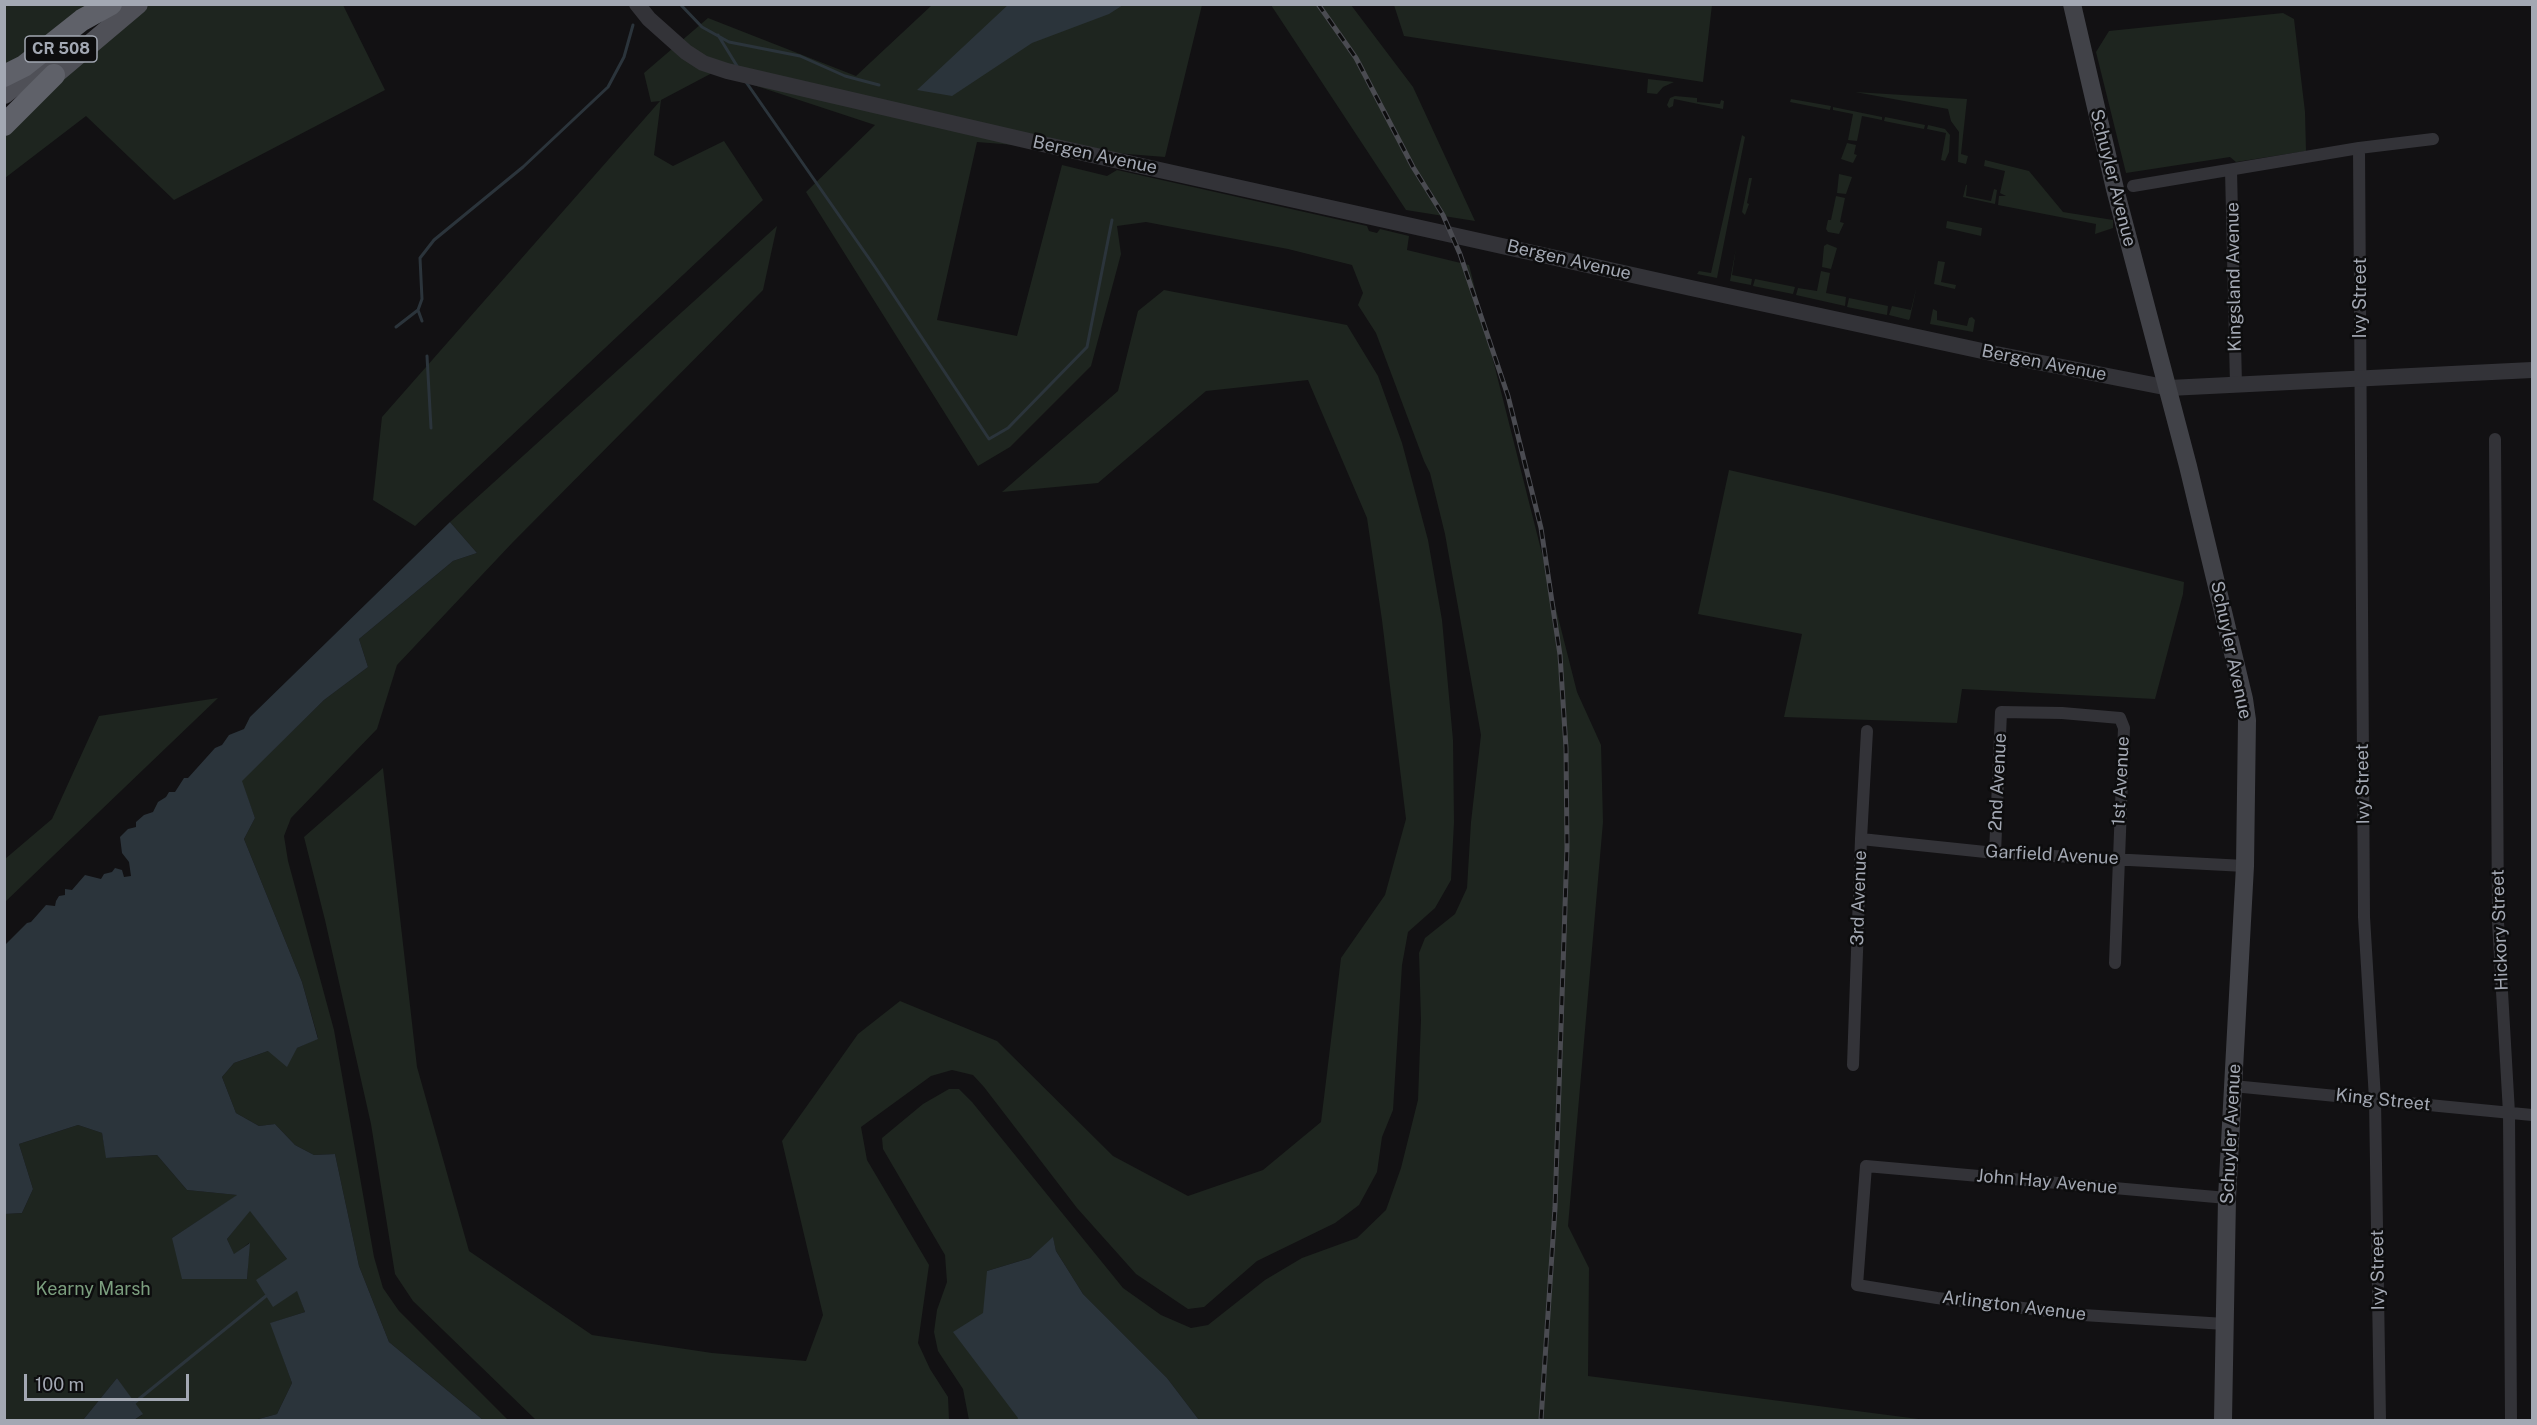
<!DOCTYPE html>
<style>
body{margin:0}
#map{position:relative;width:2537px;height:1425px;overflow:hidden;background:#121113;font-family:"Public Sans",sans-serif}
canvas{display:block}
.frame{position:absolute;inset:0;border:6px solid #a3a8b3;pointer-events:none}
.scale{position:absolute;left:24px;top:1374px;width:165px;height:27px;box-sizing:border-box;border:3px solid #a3a8b3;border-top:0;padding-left:8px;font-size:18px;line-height:21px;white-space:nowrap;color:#a3a8b3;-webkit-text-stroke:4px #0d0d0e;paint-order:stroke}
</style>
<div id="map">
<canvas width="2537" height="1425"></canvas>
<div class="frame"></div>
<div class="scale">100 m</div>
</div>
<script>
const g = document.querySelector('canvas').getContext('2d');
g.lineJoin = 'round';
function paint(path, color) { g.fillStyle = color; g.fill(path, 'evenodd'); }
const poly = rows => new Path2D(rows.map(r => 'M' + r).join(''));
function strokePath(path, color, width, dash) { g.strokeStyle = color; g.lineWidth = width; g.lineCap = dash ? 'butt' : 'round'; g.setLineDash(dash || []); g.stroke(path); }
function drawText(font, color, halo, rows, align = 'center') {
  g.font = font + ' "Public Sans",sans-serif'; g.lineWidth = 5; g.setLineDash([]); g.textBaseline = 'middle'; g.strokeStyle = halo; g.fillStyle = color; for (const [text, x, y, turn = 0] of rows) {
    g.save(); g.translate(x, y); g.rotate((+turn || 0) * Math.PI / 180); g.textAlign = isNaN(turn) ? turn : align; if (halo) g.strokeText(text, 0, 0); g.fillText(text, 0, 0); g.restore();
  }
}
paint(poly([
 [5,5,118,5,5,94],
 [138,5,343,5,385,90,174,200,86,116,5,178,4,125],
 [932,5,1202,5,1165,157,977,142,937,320,1017,336,1062,165,1107,176,1117,170,1367,226,1369,231,1377,233,1380,229,1409,236,1407,250,1469,265,1577,692,1601,745,1603,822,1568,1226,1589,1268,1588,1376,1926,1420,1199,1420,1167,1378,1083,1294,1056,1251,1053,1238,1030,1258,987,1271,1019,1418,1017,1420,969,1420,963,1389,938,1351,934,1332,937,1310,947,1282,945,1255,883,1149,882,1138,923,1104,949,1089,959,1089,972,1102,1123,1288,1161,1315,1191,1328,1208,1325,1265,1280,1302,1258,1357,1238,1386,1210,1401,1168,1418,1100,1421,1020,1419,953,1425,938,1455,914,1467,888,1471,822,1481,735,1445,534,1430,473,1424,461,1376,333,1358,305,1363,293,1352,265,1288,249,1146,222,1117,226,1121,254,1091,366,1010,447,978,466,806,192,875,125,714,72,661,100,654,155,673,166,724,141,763,200,415,526,373,500,382,417,660,101,651,102,644,73,708,18,856,76],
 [1271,5,1351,5,1413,87,1475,221,1406,210],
 [1394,5,1712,5,1703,82,1404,36],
 [2283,13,2294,19,2305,112,2306,151,2236,162,2230,157,2126,173,2096,52,2109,31],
 [1648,79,1674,82,1663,87,1657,94,1647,93],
 [1855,92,1967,99,1961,154,1968,156,1966,164,1958,162,1959,132,1951,121,1948,109],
 [1675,96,1697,98,1697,102,1720,104,1721,100,1724,101,1723,109,1674,99,1673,106,1669,108,1667,105,1670,98],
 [1791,99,1831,106,1830,110,1790,102],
 [1833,107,1882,117,1882,120,1862,116,1857,141,1848,140,1853,114,1833,110],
 [1885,117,1925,125,1924,129,1884,121],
 [1928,125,1945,129,1950,135,1949,152,1945,161,1941,160,1946,133,1927,129],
 [1742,135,1745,137,1717,278,1697,274,1699,271,1711,273],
 [1847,143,1856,145,1854,154,1857,155,1853,163,1841,159],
 [1985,160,2029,171,2063,212,2113,220,2113,228,2095,234,2096,224,1998,205,1999,196,2006,196,2000,193,2005,171,1984,166],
 [1839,174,1852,177,1846,194,1837,193],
 [1749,178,1752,178,1747,203,1749,204,1745,215,1742,212],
 [1966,185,1967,185,1966,196,1991,201,1994,189,1997,190,1995,204,1963,197],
 [1836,196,1845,198,1840,222,1844,223,1839,234,1828,232,1826,229,1828,220,1831,220],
 [1947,221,1982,228,1981,236,1946,228],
 [777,226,763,290,513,542,397,665,377,729,291,818,284,836,288,861,334,1030,374,1257,383,1288,399,1311,508,1420,483,1420,389,1342,359,1266,335,1154,314,1155,295,1145,275,1124,259,1126,236,1113,222,1077,234,1063,268,1051,297,1048,318,1038,302,982,244,839,255,818,241,781,324,700,368,667,359,639,453,561,477,553,450,522],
 [1827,244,1837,248,1831,269,1822,267,1824,246],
 [1736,248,1732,275,1752,279,1751,285,1730,281],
 [1938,261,1945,262,1941,282,1956,285,1955,289,1934,284],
 [1821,271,1830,273,1826,293,1846,297,1845,306,1796,295,1798,288,1817,291],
 [1755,279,1795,287,1793,294,1753,286],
 [1917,285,1910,318,1909,320,1889,315,1892,306,1911,310],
 [1164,290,1347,325,1378,376,1402,443,1428,540,1442,620,1453,740,1454,822,1451,880,1435,908,1408,932,1402,965,1393,1110,1382,1137,1377,1172,1359,1205,1335,1223,1257,1261,1204,1307,1188,1309,1136,1274,1077,1208,984,1087,973,1075,952,1070,931,1076,861,1127,867,1160,929,1265,918,1343,930,1369,948,1397,949,1420,536,1420,413,1301,395,1274,371,1124,325,920,304,837,383,768,417,1067,469,1251,592,1335,712,1353,806,1361,823,1315,782,1141,858,1034,900,1001,997,1041,1113,1156,1188,1196,1263,1170,1321,1122,1341,958,1385,895,1406,819,1382,620,1367,518,1308,380,1206,391,1098,483,1002,492,1118,391,1138,311],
 [1849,298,1888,306,1887,315,1847,307],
 [1933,309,1937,311,1937,320,1967,326,1969,318,1972,317,1975,320,1973,332,1930,324],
 [1729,470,1833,494,2184,582,2183,594,2155,699,1962,689,1957,723,1784,717,1802,634,1698,614],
 [218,698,5,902,5,859,52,819,99,716],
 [78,1125,102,1133,107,1158,157,1155,187,1190,238,1195,172,1238,247,1279,249,1243,234,1255,227,1239,250,1210,287,1259,305,1312,271,1323,292,1383,277,1414,255,1420,134,1420,142,1415,117,1378,83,1420,5,1420,5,1214,22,1213,33,1189,19,1144]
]), '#1e251f');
paint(poly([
 [1009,4,1123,5,1109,14,1032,43,952,96,917,90],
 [450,522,477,553,453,561,359,639,368,667,324,700,242,781,255,818,244,839,302,982,318,1039,297,1048,287,1067,268,1051,234,1063,222,1077,236,1113,259,1126,275,1124,295,1145,314,1155,335,1154,359,1266,389,1342,483,1420,255,1420,277,1414,292,1383,270,1323,305,1312,297,1291,273,1307,256,1280,287,1259,250,1211,227,1239,234,1254,250,1243,247,1279,182,1279,172,1238,237,1195,187,1190,157,1155,106,1158,102,1133,78,1125,19,1144,33,1189,22,1213,5,1214,5,945,27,923,31,922,46,905,55,906,56,901,59,896,65,895,65,889,72,890,85,875,101,879,104,874,112,872,115,868,122,870,124,877,131,876,129,862,122,853,120,837,128,829,136,827,136,822,144,815,153,812,158,802,166,797,169,792,175,792,184,778,188,778,215,748,222,745,229,735,244,729,250,717],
 [1053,1237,1056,1251,1083,1294,1167,1378,1199,1420,1017,1420,1018,1418,953,1332,983,1313,987,1271,1030,1258],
 [117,1378,143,1414,134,1420,83,1420]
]), '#2b343b');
strokePath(poly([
 [680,4,702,27,729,42,800,56,845,76,879,85],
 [718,35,737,66],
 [746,82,875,267,989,439,1008,428,1087,347,1112,220],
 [418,310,422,321],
 [396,327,418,310,422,299,420,258,434,240,523,167,608,87,624,57,633,25],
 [427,356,431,428],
 [134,1403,266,1296]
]), '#2b343b', 3);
strokePath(poly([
 [2359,148,2364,917,2375,1099,2380,1420],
 [2231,170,2236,385],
 [2133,186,2359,148,2433,139],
 [2495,439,2498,922,2509,1113,2511,1420],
 [1861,839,1995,853,2245,866],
 [1995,853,2001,712,2062,713,2120,718,2124,728,2115,963],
 [1853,1065,1861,839,1867,731],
 [2233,1086,2532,1115],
 [2225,1324,2083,1315,1937,1298,1857,1285,1866,1166,2227,1198]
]), '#333338', 12);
strokePath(poly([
 [637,4,649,19,686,52,703,63,727,71,1029,141,1691,288,1996,354,2169,388,2532,370]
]), '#333338', 16);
strokePath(poly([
 [2072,4,2115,189,2188,466,2244,699,2247,720,2245,866,2227,1198,2223,1420]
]), '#414248', 18);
strokePath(poly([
 [42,85,138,4],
 [4,94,45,62]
]), '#4f5057', 20);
strokePath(poly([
 [4,76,24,66,82,20,111,4],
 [4,125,54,75]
]), '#5f6169', 22);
const rail = poly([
 [1318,4,1356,58,1413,167,1443,215,1460,254,1508,396,1541,528,1560,655,1566,748,1567,847,1555,1208,1541,1420]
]);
strokePath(rail, '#4a4b51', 5);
strokePath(rail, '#0d0d0e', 3, [9]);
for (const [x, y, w] of [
 [61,49,72]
]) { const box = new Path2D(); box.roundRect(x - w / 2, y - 13, w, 26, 4.5); g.fillStyle = '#0d0d0e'; g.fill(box); strokePath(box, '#a3a8b3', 1.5); }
drawText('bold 16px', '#a3a8b3', null, [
 ["CR 508",61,49]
]);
drawText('18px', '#a3a8b3', '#0d0d0e', [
 ["Bergen Avenue",1095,155,12],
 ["Schuyler Avenue",2113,178,76],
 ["Bergen Avenue",1569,260,13],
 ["Kingsland Avenue",2234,277,-91],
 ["Ivy Street",2360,298,-90],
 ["Bergen Avenue",2044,363,11],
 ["Schuyler Avenue",2231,650,78],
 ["1st Avenue",2121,781,-87],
 ["2nd Avenue",1998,782,-87],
 ["Ivy Street",2363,784,-91],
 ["Garfield Avenue",2052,855,3],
 ["3rd Avenue",1859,898,-88],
 ["Hickory Street",2500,930,-92],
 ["King Street",2383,1100,6],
 ["Schuyler Avenue",2231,1134,-87],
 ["John Hay Avenue",2047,1182,5],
 ["Ivy Street",2378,1270,-91],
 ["Arlington Avenue",2014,1306,7]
]);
drawText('18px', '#7b9e7e', '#0d0d0e', [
 ["Kearny Marsh",93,1289]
]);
</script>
